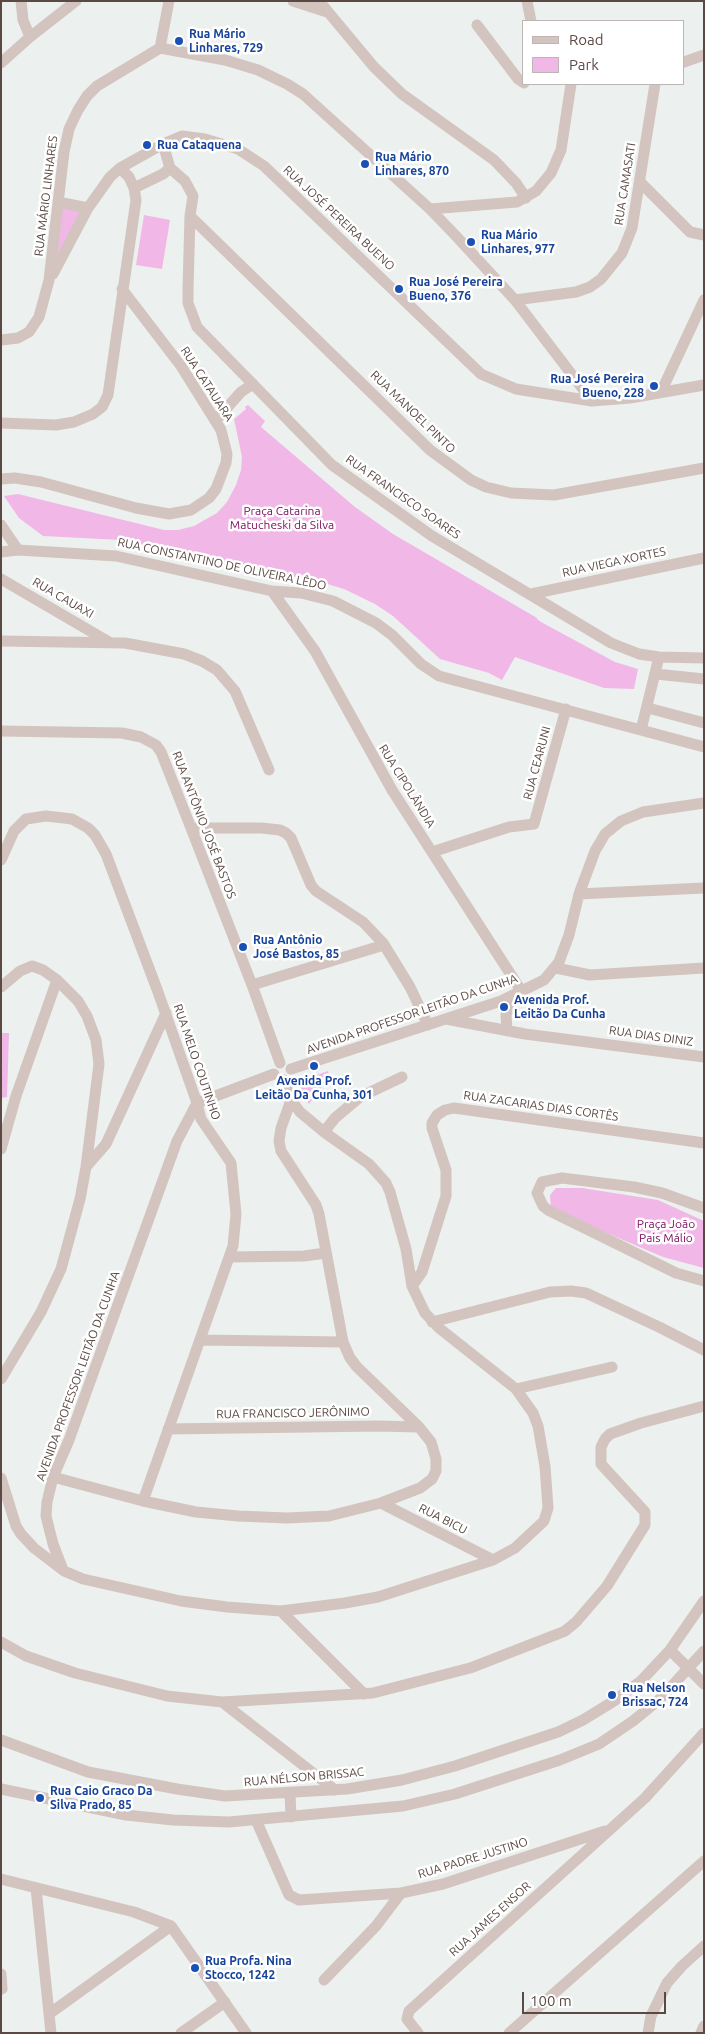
<!DOCTYPE html>
<meta charset="utf-8">
<style>
body{margin:0}
#map{position:relative;width:705px;height:2034px;overflow:hidden;background:#ecf0ef;font-family:Ubuntu,sans-serif}
canvas{display:block}
.frame{position:absolute;inset:0;border:2px solid #5b4a44;pointer-events:none}
.legend{position:absolute;left:522px;top:20px;width:162px;height:65px;box-sizing:border-box;background:#fff;border:1px solid #bdb7b4;margin:0;padding:6px 9px;list-style:none;font-size:15px;color:#5b4a44}
.legend li{display:flex;align-items:center;gap:10px;height:25px}
.legend b{width:25px;border:1px solid #bdb7b4}
.scale{position:absolute;left:522px;top:1992px;width:144px;height:22px;box-sizing:border-box;border:2px solid #5b4a44;border-top:0;padding-left:6px;font-size:15px;line-height:18px;white-space:nowrap;color:#5b4a44;-webkit-text-stroke:4px #fff;paint-order:stroke}
</style>
<div id="map">
<canvas width="705" height="2034"></canvas>
<div class="frame"></div>
<ul class="legend">
<li><b style="height:6px;background:#d3c4bf"></b>Road</li>
<li><b style="height:14px;background:#f1b7e7"></b>Park</li>
</ul>
<div class="scale">100 m</div>
</div>
<script>
const g = document.querySelector('canvas').getContext('2d');
g.lineJoin = 'round';
function paint(path, color) { g.fillStyle = color; g.fill(path, 'evenodd'); }
const poly = rows => new Path2D(rows.map(r => 'M' + r).join(''));
function strokePath(path, color, width, dash) { g.strokeStyle = color; g.lineWidth = width; g.lineCap = dash ? 'butt' : 'round'; g.setLineDash(dash || []); g.stroke(path); }
function drawText(font, color, halo, rows, align = 'center') {
  g.font = font + ' Ubuntu,sans-serif'; g.lineWidth = 5; g.setLineDash([]); g.textBaseline = 'middle'; g.strokeStyle = halo; g.fillStyle = color; for (const [text, x, y, turn = 0] of rows) {
    g.save(); g.translate(x, y); g.rotate((+turn || 0) * Math.PI / 180); g.textAlign = isNaN(turn) ? turn : align; if (halo) g.strokeText(text, 0, 0); g.fillText(text, 0, 0); g.restore();
  }
}
paint(poly([
 [60,205,82,211,55,261],
 [144,215,170,220,162,269,136,265],
 [248,405,265,421,261,427,355,507,393,534,537,618,537,619,541,622,615,662,638,669,634,689,604,688,515,657,502,680,489,673,440,659,393,616,375,604,344,589,314,580,265,573,122,540,43,536,19,518,4,496,18,494,164,530,178,530,194,526,217,513,227,502,236,485,241,470,242,457,234,419,246,409,245,407],
 [1,1033,9,1033,7,1097,1,1098],
 [328,1071,329,1077,309,1104,300,1087,303,1080],
 [556,1188,582,1188,658,1200,704,1221,704,1268,663,1257,551,1209,550,1195]
]), '#f1b7e7');
strokePath(poly([
 [21,1,23,20,30,37],
 [293,1,327,12],
 [319,1,374,67,402,94,494,160,516,183,526,198],
 [527,1,531,21],
 [477,25,518,79,524,83],
 [160,48,169,1],
 [684,62,704,55],
 [1,63,30,37,76,1],
 [163,144,170,168],
 [170,168,185,181,193,196,190,216,188,289,188,303,197,327,332,465,432,536,611,643,639,654,659,657,704,658],
 [641,183,690,232,704,235],
 [134,188,163,174,170,168],
 [58,202,88,208],
 [430,209,517,202,536,191,551,173,561,150,571,84],
 [190,216,430,450,471,480,486,487,511,493,554,495,704,468],
 [53,274,88,208,110,177,120,168,163,144,182,136,205,139,238,149,264,166,481,374,516,389,592,401,630,398,704,385],
 [515,300,576,292,590,287,601,279,622,253,632,228,655,84],
 [1,340,18,338,29,332,39,317,49,280,64,152,69,129,78,110,87,96,97,86,160,48,225,60,258,70,287,84,303,94,430,209,456,236,515,300,592,401],
 [661,392,704,300],
 [216,420,241,392,253,384],
 [1,423,56,425,74,422,93,414,102,407,108,395,136,200,134,188,129,177,120,168],
 [1,479,15,478,41,482,136,508,169,514,191,510,209,498,216,489,226,463,227,454,221,430,181,366,122,289],
 [1,525,18,550],
 [1,552,18,550,116,556,272,591,301,593,333,601,376,623,392,635,421,664,439,676,704,747],
 [1,579,109,642],
 [272,591,315,651,392,790,522,992],
 [531,594,704,558],
 [1,641,125,643,184,654,202,661,217,670,235,691,269,770],
 [656,674,704,679],
 [648,708,704,723],
 [641,730,659,657],
 [1,731,122,733,141,737,156,745,161,752,191,828,252,985,280,1063],
 [191,828,261,828,280,830,286,833,291,838,311,885,316,891,363,922,383,943,410,987,428,1025],
 [432,852,509,827,534,824,566,709],
 [1,860,14,831,26,819,46,816,72,819,88,828,95,835,106,854,158,992,197,1103,201,1119,231,1163,236,1214,233,1246,143,1501],
 [579,894,704,888],
 [556,968,590,975,704,968],
 [252,985,384,945],
 [1,987,20,971,32,966,43,970,57,980,78,1001,87,1016,96,1040,99,1064,86,1167,80,1199,61,1269,41,1312,1,1379],
 [446,1019,525,1034,704,1057],
 [507,1031,506,1015,512,997],
 [291,1069,501,1001,544,980,559,962,569,935,579,894,595,851,605,834,621,821,643,812,704,803],
 [324,1132,335,1118,360,1097,402,1077],
 [1,1149,16,1096,57,980],
 [86,1167,106,1144,166,1013],
 [704,1208,662,1193,634,1187,562,1178,542,1182,537,1193,543,1206,548,1210,676,1273,704,1281],
 [229,1257,304,1256,326,1253],
 [412,1286,422,1272,446,1196,446,1170,432,1128,432,1123,437,1115,445,1110,454,1108,704,1143],
 [432,1322,550,1292,571,1291,586,1293,659,1327,704,1350],
 [200,1340,343,1342],
 [516,1389,612,1367],
 [168,1429,378,1426,419,1427],
 [53,1477,143,1501,196,1512,238,1516,287,1518,329,1516,381,1503,420,1488,432,1479,436,1471,436,1459,431,1442,419,1427,357,1367,350,1358,343,1342,319,1214,316,1205,281,1151,279,1141,281,1128,291,1100],
 [1,1478,16,1526,21,1534,34,1548,64,1571,83,1579,181,1601,227,1607,281,1611,345,1603,378,1597,493,1560,515,1548,544,1521,548,1508,545,1466,538,1426,533,1413,516,1389,439,1328,425,1313,412,1286,406,1249,390,1192,386,1183,369,1164,324,1132,300,1112,291,1100,284,1080],
 [381,1503,493,1560],
 [63,1570,53,1544,46,1516,47,1502,53,1477,69,1440,177,1141,197,1103,274,1074],
 [281,1611,364,1694],
 [1,1642,26,1656,75,1673,167,1696,222,1702,373,1693,470,1668,565,1631,576,1622,607,1586,645,1525,645,1512,601,1464,601,1447,605,1439,610,1434,641,1423,704,1406],
 [670,1650,704,1684],
 [222,1702,335,1790],
 [1,1740,88,1772,177,1789,225,1796,347,1789,402,1780,455,1766,558,1732,583,1720,614,1701,641,1681,670,1650,704,1601],
 [1,1789,126,1815,173,1820,229,1822,403,1806,455,1794,560,1760,599,1744,633,1721,660,1699,704,1651],
 [290,1793,291,1817],
 [256,1820,289,1895,299,1900,401,1893,443,1884,605,1831],
 [1,1879,134,1912,171,1926,246,2033],
 [36,1888,51,2033],
 [1,1974,2,1989],
 [324,1980,376,1926,401,1893],
 [49,2014,171,1926],
 [181,2033,225,2002],
 [418,2033,407,2019,409,2011,645,1798,704,1733],
 [509,2033,704,1861],
 [648,2033,651,2016,667,1983,682,1966,704,1946],
 [701,2033,704,2026]
]), '#d3c4bf', 11);
for (const [x, y, r, color] of [
 [179,41,5,"#1a4fb4"],
 [147,145,5,"#1a4fb4"],
 [365,164,5,"#1a4fb4"],
 [471,242,5,"#1a4fb4"],
 [399,289,5,"#1a4fb4"],
 [654,386,5,"#1a4fb4"],
 [243,947,5,"#1a4fb4"],
 [504,1007,5,"#1a4fb4"],
 [314,1066,5,"#1a4fb4"],
 [612,1695,5,"#1a4fb4"],
 [40,1798,5,"#1a4fb4"],
 [195,1968,5,"#1a4fb4"]
]) { const dot = new Path2D(); dot.arc(x, y, r, 0, 2 * Math.PI); g.fillStyle = color; g.fill(dot); strokePath(dot, '#fff', 2); }
drawText('bold 12px', '#164399', '#fff', [
 ["Rua Mário",189,34],
 ["Linhares, 729",189,48],
 ["Rua Cataquena",157,145],
 ["Rua Mário",375,157],
 ["Linhares, 870",375,171],
 ["Rua Mário",481,235],
 ["Linhares, 977",481,249],
 ["Rua José Pereira",409,282],
 ["Bueno, 376",409,296],
 ["Rua José Pereira",644,379,"right"],
 ["Bueno, 228",644,393,"right"],
 ["Rua Antônio",253,940],
 ["José Bastos, 85",253,954],
 ["Avenida Prof.",514,1000],
 ["Leitão Da Cunha",514,1014],
 ["Avenida Prof.",314,1081,"center"],
 ["Leitão Da Cunha, 301",314,1095,"center"],
 ["Rua Nelson",622,1688],
 ["Brissac, 724",622,1702],
 ["Rua Caio Graco Da",50,1791],
 ["Silva Prado, 85",50,1805],
 ["Rua Profa. Nina",205,1961],
 ["Stocco, 1242",205,1975]
], 'left');
drawText('12px', '#5b4a44', '#fff', [
 ["RUA CAMASATI",625,184,-81],
 ["RUA MÁRIO LINHARES",46,196,-83],
 ["RUA JOSÉ PEREIRA BUENO",339,218,43],
 ["RUA CATAUARA",207,384,57],
 ["RUA MANOEL PINTO",413,412,44],
 ["RUA FRANCISCO SOARES",403,497,35],
 ["RUA VIEGA XORTES",614,562,-12],
 ["RUA CONSTANTINO DE OLIVEIRA LÊDO",222,564,12],
 ["RUA CAUAXI",63,598,30],
 ["RUA CEARUNI",537,763,-75],
 ["RUA CIPOLÂNDIA",407,786,58],
 ["RUA ANTÔNIO JOSÉ BASTOS",204,825,69],
 ["AVENIDA PROFESSOR LEITÃO DA CUNHA",412,1014,-19],
 ["RUA DIAS DINIZ",651,1036,8],
 ["RUA MELO COUTINHO",197,1062,71],
 ["RUA ZACARIAS DIAS CORTÊS",541,1106,8],
 ["AVENIDA PROFESSOR LEITÃO DA CUNHA",78,1376,-70],
 ["RUA FRANCISCO JERÔNIMO",293,1413,-1],
 ["RUA BICU",443,1519,27],
 ["RUA NÉLSON BRISSAC",304,1777,-5],
 ["RUA PADRE JUSTINO",473,1858,-17],
 ["RUA JAMES ENSOR",490,1919,-42]
]);
drawText('12px', '#801161', '#fff', [
 ["Praça Catarina",282,511],
 ["Matucheski da Silva",282,525],
 ["Praça João",666,1224],
 ["Pais Málio",666,1238]
]);
</script>
